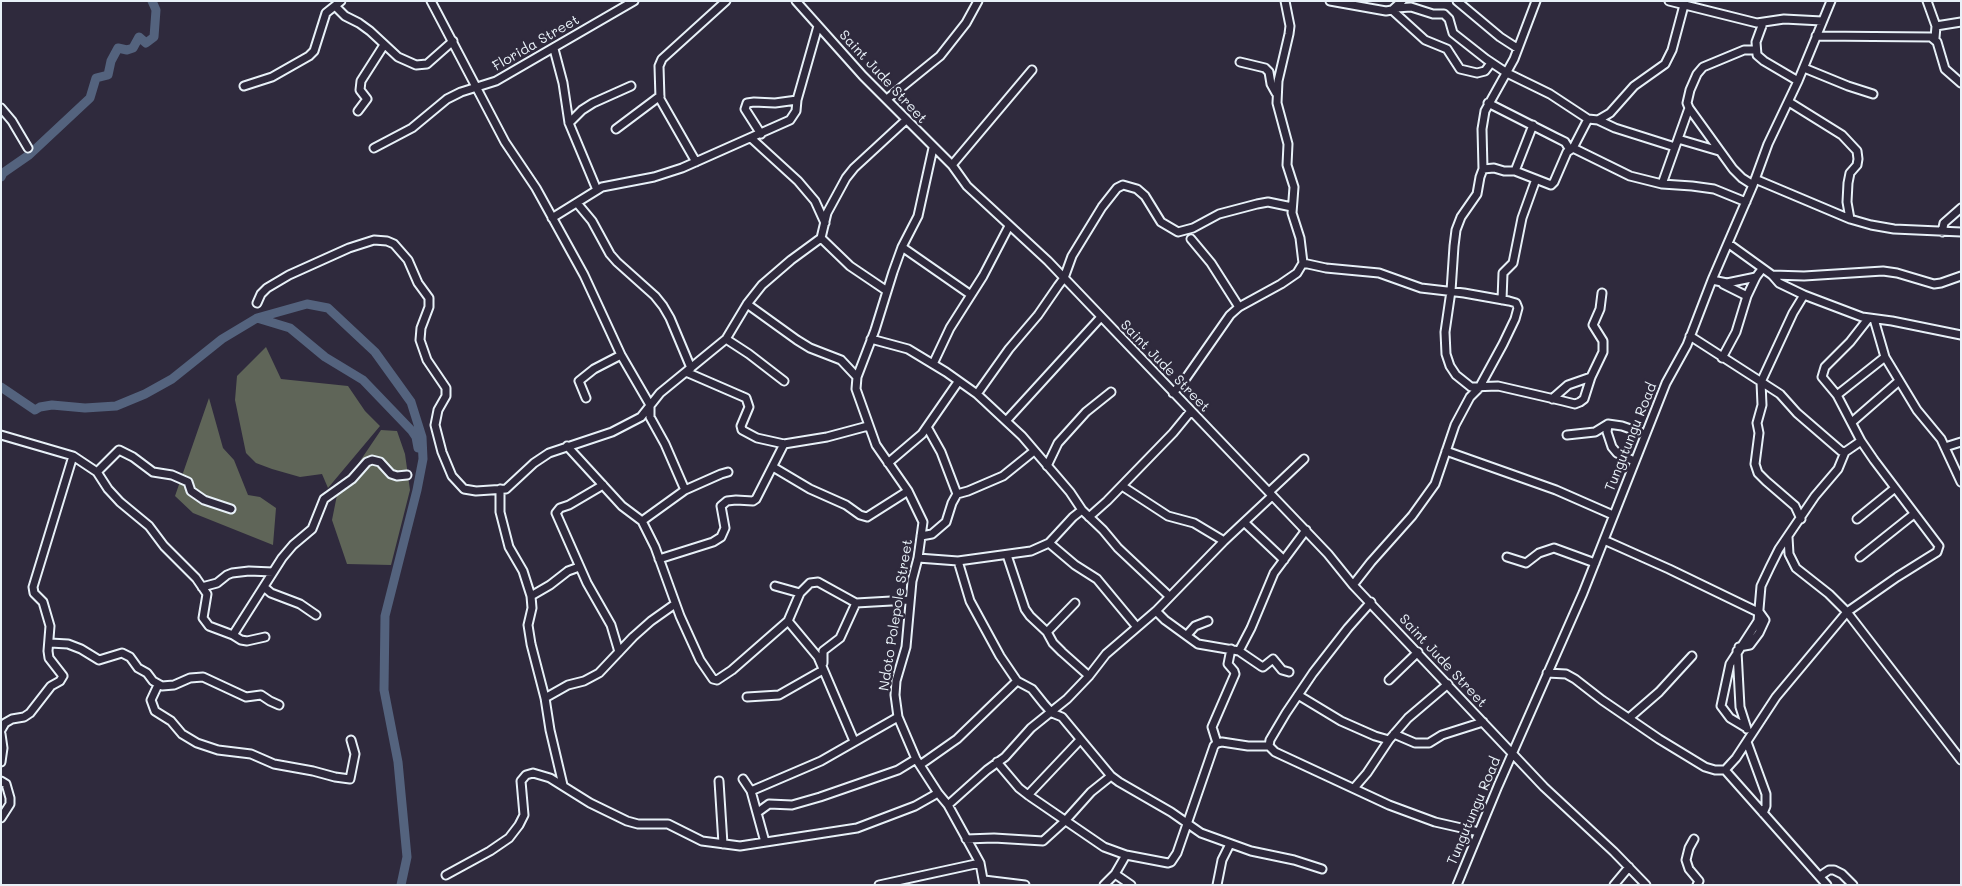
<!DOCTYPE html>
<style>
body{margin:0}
#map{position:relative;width:1962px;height:886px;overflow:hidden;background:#2f2a3d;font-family:Mali,sans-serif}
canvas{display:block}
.frame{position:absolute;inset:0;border:2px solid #e8f1f8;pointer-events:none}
</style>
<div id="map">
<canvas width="1962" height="886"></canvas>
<div class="frame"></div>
</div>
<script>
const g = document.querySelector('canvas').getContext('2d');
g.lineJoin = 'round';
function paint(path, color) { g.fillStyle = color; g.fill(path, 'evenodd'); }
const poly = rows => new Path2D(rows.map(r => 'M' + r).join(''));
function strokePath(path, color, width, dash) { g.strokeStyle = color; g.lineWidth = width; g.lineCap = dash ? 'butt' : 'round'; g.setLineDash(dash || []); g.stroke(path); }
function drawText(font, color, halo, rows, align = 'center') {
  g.font = font + ' Mali,sans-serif'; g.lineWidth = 5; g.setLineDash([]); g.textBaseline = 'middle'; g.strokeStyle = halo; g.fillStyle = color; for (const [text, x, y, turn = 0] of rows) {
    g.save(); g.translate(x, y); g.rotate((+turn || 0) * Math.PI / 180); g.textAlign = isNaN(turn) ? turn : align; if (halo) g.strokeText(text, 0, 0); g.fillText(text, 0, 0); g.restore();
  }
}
paint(poly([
 [266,347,281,379,348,386,365,411,380,426,328,488,322,474,300,477,272,469,256,463,246,453,235,400,237,376],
 [209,398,223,448,234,460,248,495,260,497,276,508,273,545,193,513,175,496],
 [381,430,397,431,405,454,410,490,391,565,347,564,332,520,337,495]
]), '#5f6558');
strokePath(poly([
 [1,177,3,173,29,155,90,98,96,78,108,75,111,61,118,48,127,50,133,48,139,37,146,43,154,37,156,10,152,1],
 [257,318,290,328,325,357,363,380,412,431,416,437,418,448],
 [1,387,35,410,40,407,52,405,85,408,116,406,145,394,172,379,222,339,257,318,307,304,328,308,375,352,411,402,422,437,423,459,417,490,385,616,384,690,398,762,407,857,401,885]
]), '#54637e', 9);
const minor = poly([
 [431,1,505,142,536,188,584,275,621,355,650,405,650,417,665,444,685,490],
 [796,1,863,76,952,165,967,186,1048,261,1328,554,1353,585,1544,787,1614,852,1646,885],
 [1330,1,1386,11,1392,10,1402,1],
 [1457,1,1500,37,1517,48],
 [1669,1,1757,23,1784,19,1822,21],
 [1927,1,1936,26,1935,38],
 [335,6,345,16,359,23,370,31,398,57,416,65,427,64,453,41],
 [1396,8,1411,7,1433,14,1444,14,1449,19,1453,33,1486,59,1507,73,1550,94,1588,119,1573,148,1567,152,1554,182,1551,185,1515,171,1504,171,1494,168,1483,169,1480,177,1477,194,1461,217,1456,230,1454,246,1451,291,1445,332,1446,354,1450,366,1456,375,1471,387,1498,386,1563,401,1575,404,1580,402,1584,399,1591,377,1603,352,1603,341,1593,325,1600,309,1602,293],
 [1392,10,1425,40,1447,49,1460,69,1477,73,1485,71,1491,63],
 [1763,23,1756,42,1757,55,1764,61,1798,81],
 [1936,26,1961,22],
 [1816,36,1931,37,1937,42,1945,69,1961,83],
 [554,49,563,83,569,123,597,190],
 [1240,62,1265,68,1269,72,1271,84,1276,93],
 [1804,68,1848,86,1873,94],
 [244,86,272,77,309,56,314,51,326,13,341,1],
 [887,99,940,56,966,23,978,1],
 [1789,102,1842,135,1857,151,1858,159,1857,165,1850,173,1848,183,1847,202,1850,219],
 [1488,103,1555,137,1565,142,1570,150],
 [1,108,12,121,28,148],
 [358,111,367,99,360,90,361,81,384,45],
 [1588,119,1598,120,1615,128,1675,147],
 [1598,120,1610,113,1634,86,1665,64,1672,50,1684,5],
 [569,123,582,110,593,103,631,86],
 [616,129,660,96],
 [761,134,745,109,747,103,754,102,775,103,797,100],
 [751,138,798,181,815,201,825,223],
 [1678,139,1719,151],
 [374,148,412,128,447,99,461,92,496,81,634,1],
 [933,148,918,216,902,247,893,272,875,330,857,377,856,389,876,445,908,491,923,522,918,558,912,581,906,647,896,681,895,695,898,717,916,759,938,793,948,805,980,863,984,885],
 [1573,148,1630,176,1662,184,1692,186,1714,189,1746,202],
 [696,162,660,99,659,66,662,59,726,1],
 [952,165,1032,70],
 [1483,169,1482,129,1485,111,1514,59,1536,1],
 [1515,171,1533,125],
 [1755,179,1850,219,1871,225,1894,229,1961,232],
 [1662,184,1689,108],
 [1753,185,1742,178,1733,169,1689,108,1687,103,1690,90,1697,74,1703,67,1744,50,1756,50],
 [577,203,592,221,610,254,617,262,655,296,663,306,670,318,691,368],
 [552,218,602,187,654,177,682,168,790,120,796,111,797,100,818,26],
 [1942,232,1944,223,1961,208],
 [821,238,850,266,887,291],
 [1191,239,1211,263,1239,307],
 [1729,244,1772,275,1779,283,1804,295,1862,317,1892,321,1961,335],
 [902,247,971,295],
 [1303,263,1326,268,1379,273,1421,288,1464,293,1509,301,1516,303,1518,308,1515,319,1503,344,1479,388,1470,397,1455,425,1435,484,1412,516,1371,562,1353,585],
 [1772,275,1804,276,1883,271,1897,273,1934,284,1941,283,1961,276],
 [1712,280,1727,283,1756,277],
 [1723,284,1747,296],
 [1502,300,1503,273,1513,263,1522,218,1536,179],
 [257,303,261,294,267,288,289,275,349,248,374,240,387,241,394,244,408,260,418,283,429,298,429,307,421,328,420,340,427,360,446,388,446,396,438,410,435,425,442,452,452,476,464,489,476,491,506,489,534,463,549,453,612,432,641,417,660,393,726,339,747,304,762,285,791,260,821,238,827,213,846,178,854,168,906,120],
 [747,304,797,340,810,348,841,360,857,377],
 [1874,319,1885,357,1917,410,1941,439,1961,482],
 [1690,336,1780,394,1797,413,1841,451,1845,452,1861,441],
 [726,339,749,354,784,381],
 [871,339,908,349,946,372,977,394,1022,436,1070,492,1082,510,1103,530,1118,548,1169,596],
 [1722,358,1736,332,1747,296,1756,277,1762,269],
 [933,364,950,328,983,276,1009,226],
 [686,372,746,398,749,407,741,426,742,430,757,438,784,444,827,437,868,426],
 [1173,393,1186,378,1230,315,1239,307,1281,284,1297,273,1303,263,1300,238,1292,213,1294,187,1287,165,1288,144,1277,103,1278,81,1289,34,1290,26,1285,1],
 [977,394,1009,349,1038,315,1058,286,1064,278,1072,256,1102,207,1117,188,1123,185,1137,189,1145,196,1161,222,1178,232,1193,228,1219,214,1257,204,1268,202,1292,207],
 [1837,395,1885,357],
 [586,398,579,381,594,369,621,355],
 [1552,399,1568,385,1591,377],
 [1006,421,1101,317],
 [1852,422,1899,381],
 [1608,424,1607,432,1612,447,1617,453,1634,461],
 [927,427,941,452,957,494],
 [1,435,73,456,97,472,108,489,120,502,149,526,164,546,196,578,207,594,203,618,209,626,233,635,241,640,247,641,265,637],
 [1567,435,1595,432,1608,424,1622,426,1645,434],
 [567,446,622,506,642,521,655,547,680,616,700,660,713,679,717,680,732,670,788,621,800,593,810,583,818,582,856,603,909,600],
 [1945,447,1961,442],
 [1446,451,1556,490,1613,515],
 [888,463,922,434,958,382],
 [1047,466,1058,443,1086,412,1111,392],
 [773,467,810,489,846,505,860,515,867,517,908,491],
 [97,472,119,450,133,457,153,472,172,475,188,482,191,491,204,500,231,509],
 [603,485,569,505,560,508,556,513,587,583,611,625,619,652],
 [1122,486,1168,516,1194,523,1224,541],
 [500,489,500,512,509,547,523,571,531,596,532,608,528,625,531,644,545,698,550,730,563,785],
 [1269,492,1304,459],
 [1089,517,1107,501,1173,433,1191,411],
 [1801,519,1795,506,1766,481,1758,473,1755,464,1759,433,1757,423,1762,405,1761,382,1793,313,1804,295],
 [1857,519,1895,488],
 [642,521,685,490,721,474,728,472],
 [1245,523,1284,560],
 [921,536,932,534,946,522,952,503,957,494,968,491,1003,476,1034,451],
 [1788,537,1789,554,1796,568,1829,594,1847,612,1961,760],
 [1604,540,1669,569,1760,613,1765,620,1759,633,1750,645,1739,647],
 [1049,543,1075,565,1097,579,1136,626],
 [1007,555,1025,609,1030,616,1047,632,1053,643,1062,652,1089,676],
 [1507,557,1526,563,1539,553,1554,548,1595,563],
 [1860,557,1914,514],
 [918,558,958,561,1031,551,1049,543,1073,517,1082,510],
 [659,559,713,542,721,537,725,528,721,506,727,501,736,500,753,501,756,499,784,444],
 [958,561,970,601,1000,656,1017,681,1032,689,1044,704,1052,713,1062,717,1111,776,1119,782,1171,812,1201,833,1251,851,1294,860,1322,869],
 [775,586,800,593],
 [202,587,217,583,227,575,232,573,249,571,273,572],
 [264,587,271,593,300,604,316,615],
 [531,596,550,585,568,571,579,567],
 [1371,602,1348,628,1313,673,1286,713,1270,740,1269,746,1275,752,1389,805,1435,822,1479,832],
 [1156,611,1165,620,1198,644,1239,651,1261,666,1263,667,1273,659,1282,670,1289,672],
 [788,621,818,657,854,741],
 [1047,632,1075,603],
 [233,635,282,558,293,545,312,529,324,499,352,479,367,462,372,460,380,462,391,474,397,476,407,475],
 [1187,635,1195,626,1208,621],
 [50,643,68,644,81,649,99,660,122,653,130,657,138,668,147,673,153,681,162,686,174,685,190,678,203,677,246,697,261,695,270,701,279,705],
 [1239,651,1251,628,1274,573,1306,530],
 [1737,651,1740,707,1747,729],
 [823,663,823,651,840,638,856,603],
 [1547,673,1566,674,1575,679,1602,700,1659,739,1705,767,1715,770,1725,770,1736,758,1776,697,1847,612,1897,577,1937,552,1939,546,1874,460,1861,441,1837,395,1822,377,1825,367,1850,342,1868,319],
 [1389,680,1418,652],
 [158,685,151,700,155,711,171,721,182,734,197,743,218,750,251,754,274,764,313,771,335,777,350,779,355,754,351,740],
 [1298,695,1341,721,1375,736,1389,740],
 [747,697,779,695,823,670],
 [545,698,568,685,584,681,599,673,633,637,651,621,675,604],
 [1629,718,1659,692,1692,656],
 [1745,727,1730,718,1721,706,1730,664,1758,621,1761,586,1770,567,1779,549,1815,496,1838,469,1845,452],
 [1,730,5,723,12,719,24,717,30,713,51,686,60,681,63,676,49,658,48,651,50,626,43,602,34,593,33,587,73,456],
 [1,734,3,748,1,762],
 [1394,734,1415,743,1429,743,1442,735,1483,722],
 [1747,742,1766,794,1766,806,1763,813],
 [1217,743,1212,727,1235,674,1234,671,1228,664,1231,649],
 [997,762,1019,788,1028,795,1104,847,1126,855,1168,863,1171,862,1177,853,1214,746,1217,743,1222,742,1248,746,1269,746],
 [920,765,957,739,1017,681],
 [1725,770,1827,885],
 [743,779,751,791,765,842],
 [1,781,6,784,10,798,10,804,1,818],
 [719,781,723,844],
 [1354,788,1367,773,1389,740,1408,718,1448,684],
 [751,791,821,761,898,717],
 [1028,795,1080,740],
 [948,805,987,770,1005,757,1031,728,1067,699,1089,676,1106,654,1156,611,1224,541,1272,496],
 [758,812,769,804,792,805,820,797,898,770,916,759],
 [966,839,994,838,1043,841,1065,821,1091,792,1111,776],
 [1694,839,1689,848,1686,860,1689,869,1699,881,1697,885],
 [1115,874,1131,885],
 [446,875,490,851,509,838,519,825,524,815,521,781,526,775,533,773,550,778,590,803,627,821,638,824,668,824,702,841,740,846,857,828,915,806,938,793],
 [1820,876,1829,870,1834,870,1842,874,1853,885],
 [984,880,1025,885],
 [879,885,980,863],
 [1104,885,1115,874,1126,855],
 [1217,885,1222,860,1230,844],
 [1457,885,1498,786,1583,593,1666,383,1687,345,1712,280,1753,185,1768,144,1798,81,1831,1],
 [1614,885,1629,867]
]);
strokePath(minor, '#e8f1f8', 11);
strokePath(minor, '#2f2a3d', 7);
drawText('14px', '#e8f1f8', '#2f2a3d', [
 ["Florida Street",536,43,-30],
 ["Saint Jude Street",883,77,47],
 ["Saint Jude Street",1165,366,46],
 ["Tungutungu Road",1631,437,-68],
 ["Ndoto Polepole Street",896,615,-81],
 ["Saint Jude Street",1443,661,47],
 ["Tungutungu Road",1474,811,-67]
]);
</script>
